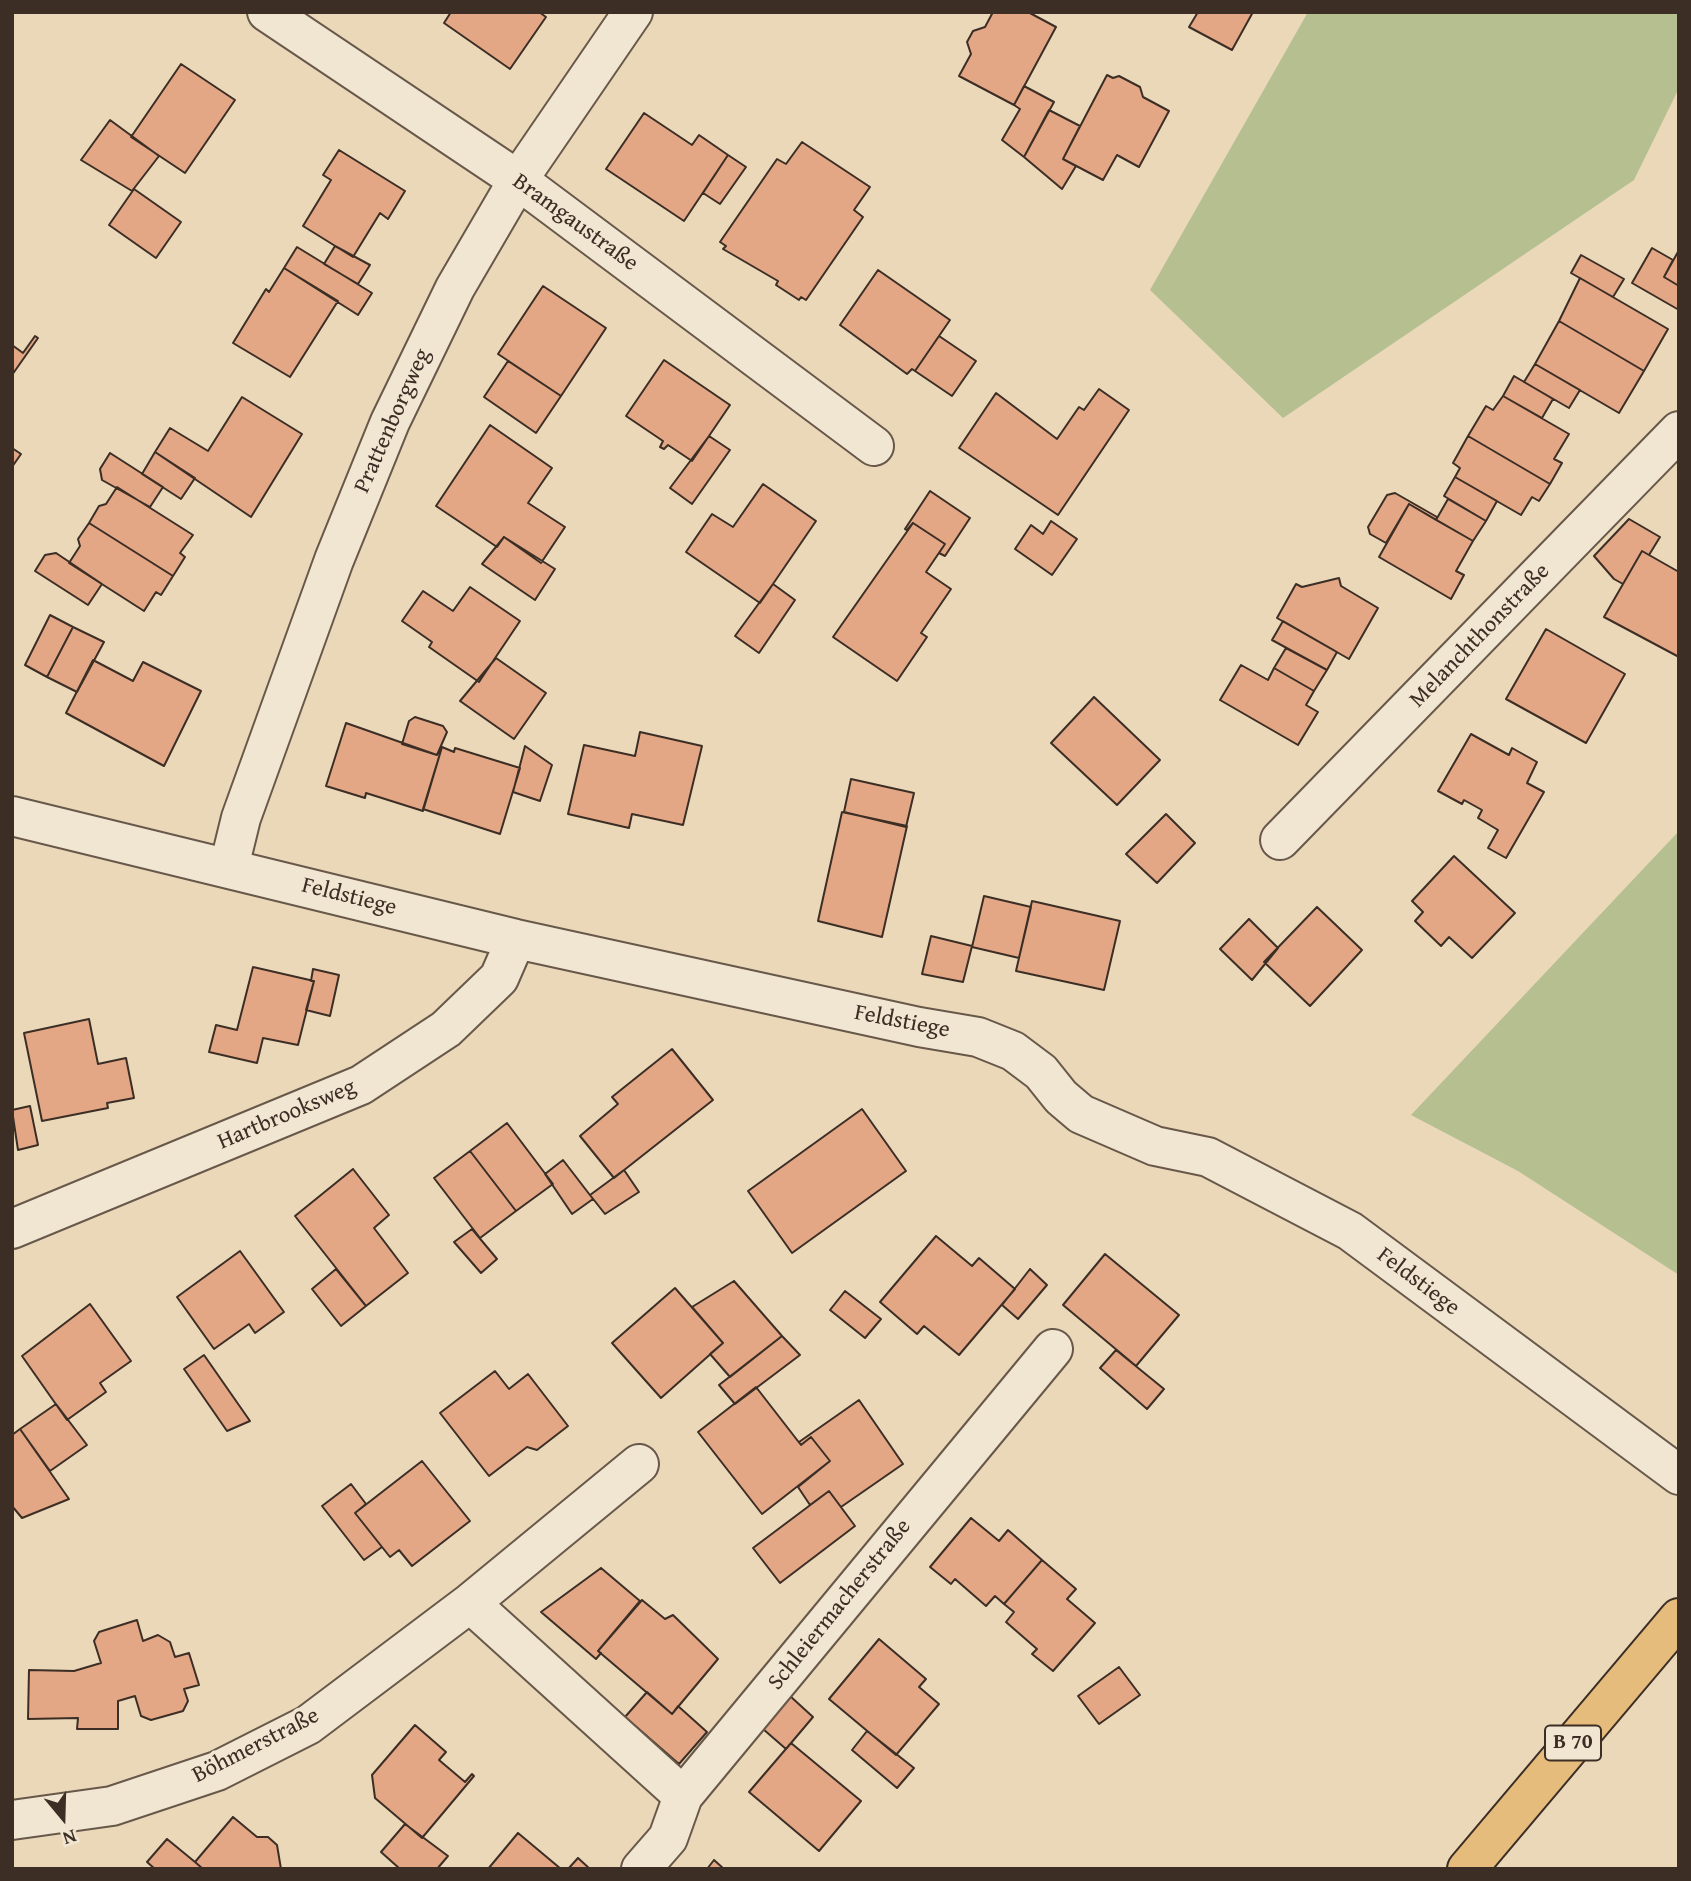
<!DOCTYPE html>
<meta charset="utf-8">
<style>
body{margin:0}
#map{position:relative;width:1691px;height:1881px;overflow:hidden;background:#ead8b9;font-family:"Gentium Book Plus",serif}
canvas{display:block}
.frame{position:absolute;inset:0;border:14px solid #3c2e25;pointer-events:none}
.north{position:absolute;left:28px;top:1783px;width:70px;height:70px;-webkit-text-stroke:5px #f1e6d2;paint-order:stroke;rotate:161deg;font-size:19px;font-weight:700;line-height:28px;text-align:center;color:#3c2e25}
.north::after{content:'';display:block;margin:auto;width:24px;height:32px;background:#3c2e25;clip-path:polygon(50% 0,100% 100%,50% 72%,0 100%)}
</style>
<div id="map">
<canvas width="1691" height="1881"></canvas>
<div class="frame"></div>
<div class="north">N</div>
</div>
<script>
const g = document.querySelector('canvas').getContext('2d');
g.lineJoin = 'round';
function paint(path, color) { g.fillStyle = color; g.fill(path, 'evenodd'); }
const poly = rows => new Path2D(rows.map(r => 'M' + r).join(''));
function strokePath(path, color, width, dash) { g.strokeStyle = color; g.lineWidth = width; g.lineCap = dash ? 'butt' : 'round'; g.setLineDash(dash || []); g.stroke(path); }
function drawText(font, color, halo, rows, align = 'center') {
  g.font = font + ' "Gentium Book Plus",serif'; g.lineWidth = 7; g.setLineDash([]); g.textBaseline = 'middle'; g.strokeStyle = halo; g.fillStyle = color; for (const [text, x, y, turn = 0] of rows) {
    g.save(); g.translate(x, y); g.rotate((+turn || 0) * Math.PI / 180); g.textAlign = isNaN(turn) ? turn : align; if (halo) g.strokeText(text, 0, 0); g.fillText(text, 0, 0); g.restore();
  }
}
paint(poly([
 [1308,12,1679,12,1679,88,1634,180,1283,418,1150,290],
 [1679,831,1679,1275,1518,1171,1411,1115]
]), '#b5bf90');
const building = poly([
 [451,12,539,12,546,17,510,69,444,23,451,12],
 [993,12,1028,12,1056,27,1014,105,959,76,971,54,967,42,973,31,985,27,993,12],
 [1198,12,1253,12,1232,50,1189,27,1198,12],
 [181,64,235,100,185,173,131,137,181,64],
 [1107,75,1113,78,1119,76,1140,87,1143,97,1169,111,1139,167,1117,155,1103,180,1063,159,1107,75],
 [1024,86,1054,102,1024,157,1002,140,1020,109,1014,105,1024,86],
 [1049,110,1080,126,1063,159,1076,166,1062,189,1024,157,1049,110],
 [644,113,692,145,699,135,728,155,684,221,606,169,644,113],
 [110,120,159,156,132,191,81,160,110,120],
 [802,142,870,187,854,210,863,217,806,300,801,297,799,300,776,285,778,281,723,249,726,246,720,242,777,159,786,164,802,142],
 [339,150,405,191,388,219,380,213,353,257,303,226,331,180,323,175,339,150],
 [728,155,746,167,720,204,703,193,728,155],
 [134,189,181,222,156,258,109,225,134,189],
 [335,246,370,265,358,284,324,264,335,246],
 [297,247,372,293,358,315,284,268,297,247],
 [1652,248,1673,260,1664,277,1679,286,1679,310,1632,283,1652,248],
 [1679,250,1679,286,1664,277,1679,250],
 [1581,255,1624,279,1613,297,1571,273,1581,255],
 [284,268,338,301,290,377,233,343,266,289,269,292,284,268],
 [878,270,950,320,915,371,912,369,907,374,840,325,878,270],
 [1580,278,1668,329,1644,371,1559,321,1580,278],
 [543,286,606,328,561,396,498,354,543,286],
 [1559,321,1644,371,1619,413,1535,364,1559,321],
 [35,336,38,338,12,375,12,345,23,353,35,336],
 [939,336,976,361,952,396,915,371,939,336],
 [664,360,730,405,692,461,668,445,664,449,660,447,663,441,626,416,664,360],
 [508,361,561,396,536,433,484,397,508,361],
 [1535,364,1580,390,1569,408,1524,382,1535,364],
 [1514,376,1553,399,1542,418,1503,396,1514,376],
 [1099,389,1129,410,1058,515,959,448,996,393,1057,439,1079,407,1084,410,1099,389],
 [1503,396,1569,434,1554,459,1562,463,1550,484,1468,436,1486,406,1493,410,1503,396],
 [242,397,302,434,251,517,155,452,170,428,208,451,242,397],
 [490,425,552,468,528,503,565,527,541,563,504,537,497,547,436,506,490,425],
 [709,436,730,450,692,504,670,488,709,436],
 [1468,436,1550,484,1539,501,1532,497,1521,515,1455,477,1460,468,1453,463,1468,436],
 [12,448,21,454,12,467,12,448],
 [155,452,195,478,181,499,142,474,155,452],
 [110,453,163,487,150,507,102,480,100,469,110,453],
 [1455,477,1497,501,1486,521,1444,496,1455,477],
 [763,484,816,521,760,603,686,552,712,514,733,527,763,484],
 [117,487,193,535,180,553,185,557,173,576,89,523,99,506,106,504,117,487],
 [930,491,970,518,945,556,939,553,945,544,913,523,907,530,905,529,930,491],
 [1395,493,1437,517,1436,520,1409,504,1386,543,1370,534,1368,527,1387,495,1395,493],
 [1448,499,1486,521,1473,541,1436,520,1448,499],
 [1409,504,1473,541,1456,571,1464,575,1451,599,1379,557,1409,504],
 [1629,519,1660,537,1649,555,1642,551,1623,584,1614,579,1594,556,1629,519],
 [1051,521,1077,539,1052,575,1015,549,1031,525,1043,534,1051,521],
 [89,523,173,576,161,595,156,592,144,611,69,563,80,546,78,539,89,523],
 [913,523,945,544,926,572,951,589,921,633,927,637,897,681,833,637,913,523],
 [504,537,555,569,535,600,482,564,504,537],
 [1642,551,1679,572,1679,657,1604,617,1642,551],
 [56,553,102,584,88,605,35,571,45,555,56,553],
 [1339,578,1341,586,1378,608,1349,659,1277,618,1296,584,1302,587,1339,578],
 [773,584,795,600,759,653,735,636,773,584],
 [470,587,520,621,479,682,429,647,432,642,402,621,423,591,453,611,470,587],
 [50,615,73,627,47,677,25,665,50,615],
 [1283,621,1337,652,1327,670,1272,640,1283,621],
 [73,627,104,642,77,692,47,677,73,627],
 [1546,629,1625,674,1586,743,1506,699,1546,629],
 [1286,648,1327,670,1314,691,1274,668,1286,648],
 [496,658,546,693,514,739,460,701,496,658],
 [93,660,133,681,143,662,201,691,164,766,66,713,93,660],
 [1241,665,1268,680,1274,668,1314,691,1306,705,1318,712,1298,745,1220,700,1241,665],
 [1094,697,1160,760,1117,805,1051,743,1094,697],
 [415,717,443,726,447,732,437,755,402,744,409,721,415,717],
 [346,723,437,755,442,747,423,811,366,793,365,798,326,786,346,723],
 [640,732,702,746,683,825,632,814,629,828,568,814,584,745,635,756,640,732],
 [1471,734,1509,755,1512,748,1537,762,1527,783,1544,792,1506,858,1488,848,1498,830,1478,818,1482,810,1464,800,1462,804,1438,791,1471,734],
 [525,746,552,765,540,801,513,792,525,746],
 [442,747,454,752,455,748,520,768,500,834,423,809,442,747],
 [851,779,914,793,906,827,844,812,851,779],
 [842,812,907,826,882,937,818,921,842,812],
 [1166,814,1195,843,1157,883,1126,854,1166,814],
 [1454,856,1515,913,1472,958,1449,937,1441,946,1415,921,1423,912,1412,901,1454,856],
 [984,896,1031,907,1019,958,972,947,984,896],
 [1032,901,1120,921,1104,990,1016,971,1032,901],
 [1317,907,1362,950,1310,1006,1264,962,1317,907],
 [1249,919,1278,948,1252,980,1220,949,1249,919],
 [931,936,972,946,963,982,922,974,931,936],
 [253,967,314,981,298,1045,263,1038,257,1063,209,1052,216,1025,237,1030,253,967],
 [313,969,339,975,330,1016,306,1010,314,981,311,981,313,969],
 [89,1019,98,1064,126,1058,134,1098,107,1103,108,1108,42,1121,24,1033,89,1019],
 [672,1049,713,1100,614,1178,580,1136,618,1104,612,1097,672,1049],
 [30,1106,38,1145,18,1150,12,1110,30,1106],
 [862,1109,906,1171,792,1253,748,1191,862,1109],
 [507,1123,553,1184,516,1211,470,1151,507,1123],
 [470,1151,516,1211,480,1238,434,1178,470,1151],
 [563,1160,593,1199,572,1214,545,1174,563,1160],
 [353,1169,389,1215,374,1228,408,1273,366,1306,295,1216,353,1169],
 [624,1170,639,1192,605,1214,590,1195,624,1170],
 [472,1229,497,1259,481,1273,454,1242,472,1229],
 [936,1236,972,1266,979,1258,1015,1289,959,1355,924,1326,917,1334,880,1302,936,1236],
 [240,1251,284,1312,255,1333,249,1324,214,1349,177,1297,240,1251],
 [1105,1254,1179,1315,1136,1366,1063,1305,1105,1254],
 [336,1269,366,1306,341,1326,312,1289,336,1269],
 [1030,1269,1047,1285,1018,1319,1002,1305,1030,1269],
 [734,1281,782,1336,730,1377,710,1354,723,1343,692,1307,734,1281],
 [675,1288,723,1343,661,1398,612,1343,675,1288],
 [845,1291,881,1319,865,1338,830,1310,845,1291],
 [90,1304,131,1361,100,1383,106,1392,67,1420,22,1356,90,1304],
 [782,1336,800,1355,735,1404,719,1385,782,1336],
 [1116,1350,1164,1389,1147,1409,1100,1368,1116,1350],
 [204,1355,250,1421,227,1431,184,1369,204,1355],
 [495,1371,509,1389,528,1374,568,1426,537,1450,527,1447,489,1476,440,1413,495,1371],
 [756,1387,801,1445,811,1437,830,1461,762,1514,698,1432,756,1387],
 [859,1400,903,1464,841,1507,829,1491,810,1505,798,1487,830,1461,811,1437,801,1445,799,1442,859,1400],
 [56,1404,87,1445,50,1471,20,1429,56,1404],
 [20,1429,69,1499,22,1518,12,1506,12,1435,20,1429],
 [422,1461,470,1521,412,1566,399,1550,390,1557,355,1513,422,1461],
 [351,1484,366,1504,355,1513,382,1547,364,1560,322,1506,351,1484],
 [829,1491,855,1526,780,1583,753,1548,829,1491],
 [971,1518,999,1541,1008,1530,1042,1560,1004,1604,995,1596,986,1606,955,1579,951,1584,930,1567,971,1518],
 [1042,1560,1076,1589,1067,1599,1095,1623,1053,1671,1032,1654,1037,1649,1006,1622,1014,1612,1004,1604,1042,1560],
 [601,1568,640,1601,598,1651,601,1653,596,1659,541,1612,601,1568],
 [642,1600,665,1619,673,1615,718,1659,672,1714,598,1651,642,1600],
 [137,1620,143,1641,158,1635,170,1642,175,1657,189,1653,199,1685,184,1689,188,1701,183,1711,151,1720,141,1716,135,1696,118,1701,118,1729,77,1729,78,1718,28,1719,29,1670,74,1671,101,1663,94,1641,99,1632,137,1620],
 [879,1639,926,1679,919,1687,939,1704,896,1755,829,1699,879,1639],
 [1119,1667,1140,1695,1099,1724,1078,1696,1119,1667],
 [647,1692,672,1714,678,1706,707,1732,679,1764,625,1717,647,1692],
 [790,1696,813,1717,786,1749,763,1729,790,1696],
 [415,1725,446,1752,439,1760,465,1782,472,1774,474,1776,422,1838,375,1798,372,1775,415,1725],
 [867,1731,914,1768,897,1788,852,1750,867,1731],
 [791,1743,861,1801,819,1851,749,1792,791,1743],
 [233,1817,257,1837,268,1837,277,1845,281,1869,203,1869,195,1862,233,1817],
 [405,1824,448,1856,437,1869,400,1869,381,1852,405,1824],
 [518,1833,561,1869,488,1869,518,1833],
 [167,1839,195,1862,203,1869,155,1869,147,1862,167,1839],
 [578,1858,590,1869,568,1869,578,1858],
 [714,1860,724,1869,707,1869,714,1860]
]);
paint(building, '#e3a786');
strokePath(building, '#3c2e25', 2);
const minor = poly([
 [267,12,518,180,874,446],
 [12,816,516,939,919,1027,978,1037,1013,1051,1041,1072,1061,1097,1081,1114,1155,1146,1208,1157,1350,1231,1679,1475],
 [1280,840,1679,431],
 [229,867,241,818,334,560,390,422,455,288,518,180,633,12],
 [12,1229,361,1085,446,1029,499,978,516,939],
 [470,1603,683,1796],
 [12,1820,112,1806,217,1771,308,1725,470,1603,639,1464],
 [641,1869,668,1838,683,1796,1053,1349]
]);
const major = poly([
 [1467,1869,1679,1618]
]);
strokePath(minor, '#68584a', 42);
strokePath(major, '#3c2e25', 42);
strokePath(minor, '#f1e6d2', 38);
strokePath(major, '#e5bc7c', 38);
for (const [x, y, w] of [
 [1573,1743,56]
]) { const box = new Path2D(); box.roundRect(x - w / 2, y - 17.5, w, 35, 5); g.fillStyle = '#f1e6d2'; g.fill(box); strokePath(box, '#3c2e25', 2); }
drawText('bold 21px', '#3c2e25', null, [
 ["B 70",1573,1743]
]);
drawText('23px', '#3c2e25', '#f1e6d2', [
 ["Bramgaustraße",575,223,36],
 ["Prattenborgweg",393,421,-66],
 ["Melanchthonstraße",1480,636,-46],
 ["Feldstiege",349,897,14],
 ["Feldstiege",902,1022,11],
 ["Hartbrooksweg",287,1115,-23],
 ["Feldstiege",1418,1282,37],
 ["Schleiermacherstraße",840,1605,-51],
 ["Böhmerstraße",256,1746,-27]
]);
</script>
